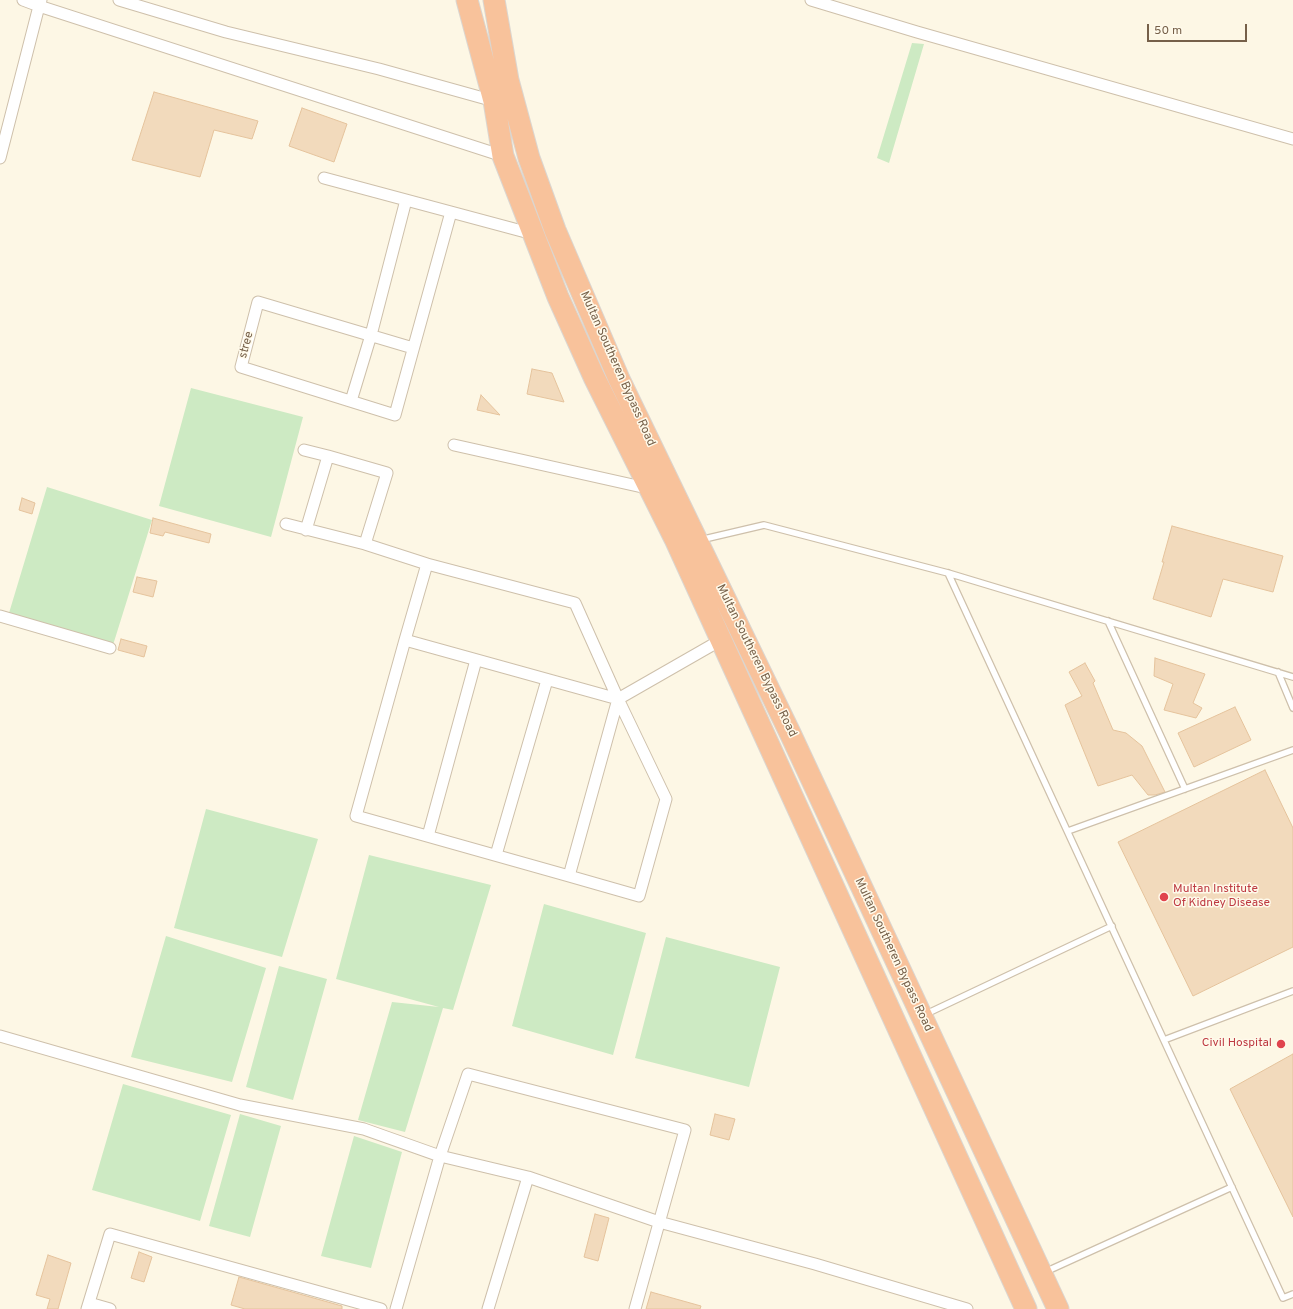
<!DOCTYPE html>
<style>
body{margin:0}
#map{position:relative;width:1293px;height:1309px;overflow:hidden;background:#fdf7e5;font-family:Overpass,sans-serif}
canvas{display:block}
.scale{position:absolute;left:1147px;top:24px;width:100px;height:18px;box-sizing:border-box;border:2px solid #766049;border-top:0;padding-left:5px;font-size:12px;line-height:14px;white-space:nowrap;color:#766049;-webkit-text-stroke:3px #fffaeb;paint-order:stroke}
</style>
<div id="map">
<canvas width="1293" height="1309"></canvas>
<div class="scale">50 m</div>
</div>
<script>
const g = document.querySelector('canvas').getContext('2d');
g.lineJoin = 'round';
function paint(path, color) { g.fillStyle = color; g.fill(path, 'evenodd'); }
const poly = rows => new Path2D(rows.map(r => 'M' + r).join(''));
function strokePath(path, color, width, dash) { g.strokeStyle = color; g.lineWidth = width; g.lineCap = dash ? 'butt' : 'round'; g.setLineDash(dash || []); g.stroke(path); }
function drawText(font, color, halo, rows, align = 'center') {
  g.font = font + ' Overpass,sans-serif'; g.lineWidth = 3; g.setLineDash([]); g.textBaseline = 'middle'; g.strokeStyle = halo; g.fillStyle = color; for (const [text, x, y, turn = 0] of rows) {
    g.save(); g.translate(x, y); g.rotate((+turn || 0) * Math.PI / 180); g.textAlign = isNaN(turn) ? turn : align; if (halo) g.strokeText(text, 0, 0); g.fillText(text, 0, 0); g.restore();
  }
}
paint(poly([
 [912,43,924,44,889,163,877,158],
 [191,388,303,417,271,537,159,506],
 [47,487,152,520,113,645,9,613],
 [206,809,318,839,282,957,174,928],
 [369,855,491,885,453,1010,443,1008,405,1132,358,1120,392,1002,439,1007,336,979],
 [544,904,646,933,613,1055,512,1026],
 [166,936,266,968,232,1082,131,1057],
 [666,937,780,967,749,1087,635,1058],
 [279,966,327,979,293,1100,246,1087],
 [123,1084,231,1115,200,1221,92,1190],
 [240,1114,281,1126,250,1237,209,1226],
 [354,1136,402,1152,371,1268,321,1256]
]), '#cdeac3');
const building = poly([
 [154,92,258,121,252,139,214,130,200,177,132,160,154,92],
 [302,108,347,124,334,162,289,146,302,108],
 [532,369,552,373,564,402,527,394,532,369],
 [481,395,500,415,477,410,481,395],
 [22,498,35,503,32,514,19,510,22,498],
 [153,518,211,534,209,543,165,532,163,536,150,533,153,518],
 [1172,526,1283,556,1273,592,1223,579,1211,617,1153,599,1164,562,1162,562,1172,526],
 [137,577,157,581,153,597,133,592,137,577],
 [121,639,147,646,144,657,118,650,121,639],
 [1155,658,1205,674,1193,703,1202,708,1196,718,1164,710,1173,684,1154,676,1155,658],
 [1085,663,1095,681,1093,683,1113,730,1126,733,1142,746,1165,792,1155,795,1148,795,1132,775,1098,786,1065,705,1082,696,1069,672,1085,663],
 [1235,707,1251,740,1194,767,1178,733,1235,707],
 [1265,770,1293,828,1293,947,1193,996,1118,842,1265,770],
 [1293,1054,1293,1217,1230,1089,1293,1054],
 [715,1114,735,1119,729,1140,710,1135,715,1114],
 [595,1214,609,1218,598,1261,584,1257,595,1214],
 [139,1252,152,1257,144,1282,131,1278,139,1252],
 [48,1255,71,1263,58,1309,47,1309,50,1299,36,1295,48,1255],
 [239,1277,342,1306,342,1309,245,1309,231,1305,239,1277],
 [651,1292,701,1306,700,1309,646,1309,651,1292]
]);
paint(building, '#f2dabc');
strokePath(building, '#e5c39c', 1);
const lane = poly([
 [700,540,764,525,948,573,1293,677],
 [948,573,1283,1298,1293,1294],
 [1108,621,1185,789],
 [1278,672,1293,708],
 [1068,831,1293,750],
 [926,1014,1112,926],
 [1164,1040,1293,991],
 [1045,1272,1232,1187]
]);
const street = poly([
 [41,0,39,6,503,156],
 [119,0,226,32,379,69,494,101],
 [811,0,917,32,1293,139],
 [0,158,39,6,23,0],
 [324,178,533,234],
 [413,348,258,302,241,367,395,415,451,212],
 [351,401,371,335,406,200],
 [454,445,651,489],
 [304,450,328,456],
 [286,524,365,544,427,564],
 [306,530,328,456,387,473,365,544],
 [0,616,110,648],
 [405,640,356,816,569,876,618,699],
 [428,836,476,660],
 [496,855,547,680],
 [569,876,639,896,666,799,618,699,405,640,427,564,575,603,618,699,721,640],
 [0,1036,240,1105,364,1129,440,1156,528,1177,659,1222,815,1264,967,1309],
 [89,1303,110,1309],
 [87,1309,110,1234,381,1309],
 [396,1309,440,1156,468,1074,685,1130,635,1309],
 [488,1309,528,1177]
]);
const highway = poly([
 [467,0,494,101,503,156,558,297,594,377,675,539,1026,1309],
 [494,0,508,80,529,158,555,230,619,379,790,733,1058,1309]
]);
strokePath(lane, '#cec0ab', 8);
strokePath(street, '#cec0ab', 13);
strokePath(highway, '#dbd6d0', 23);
strokePath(lane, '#fff', 5.5);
strokePath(street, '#fff', 11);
strokePath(highway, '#f8c29b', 21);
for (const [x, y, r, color] of [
 [1164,897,5,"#e0444e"],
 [1281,1044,5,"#e0444e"]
]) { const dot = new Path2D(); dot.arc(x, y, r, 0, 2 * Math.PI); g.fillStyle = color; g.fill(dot); strokePath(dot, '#fffaeb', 1.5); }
drawText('12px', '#766049', '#fffaeb', [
 ["stree",247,345,-75],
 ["Multan Southeren Bypass Road",617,369,66],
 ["Multan Southeren Bypass Road",756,661,64],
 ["Multan Southeren Bypass Road",893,955,65]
]);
drawText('12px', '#be3a42', '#fffaeb', [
 ["Multan Institute",1173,890],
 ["Of Kidney Disease",1173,904],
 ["Civil Hospital",1272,1044,"right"]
], 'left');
</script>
